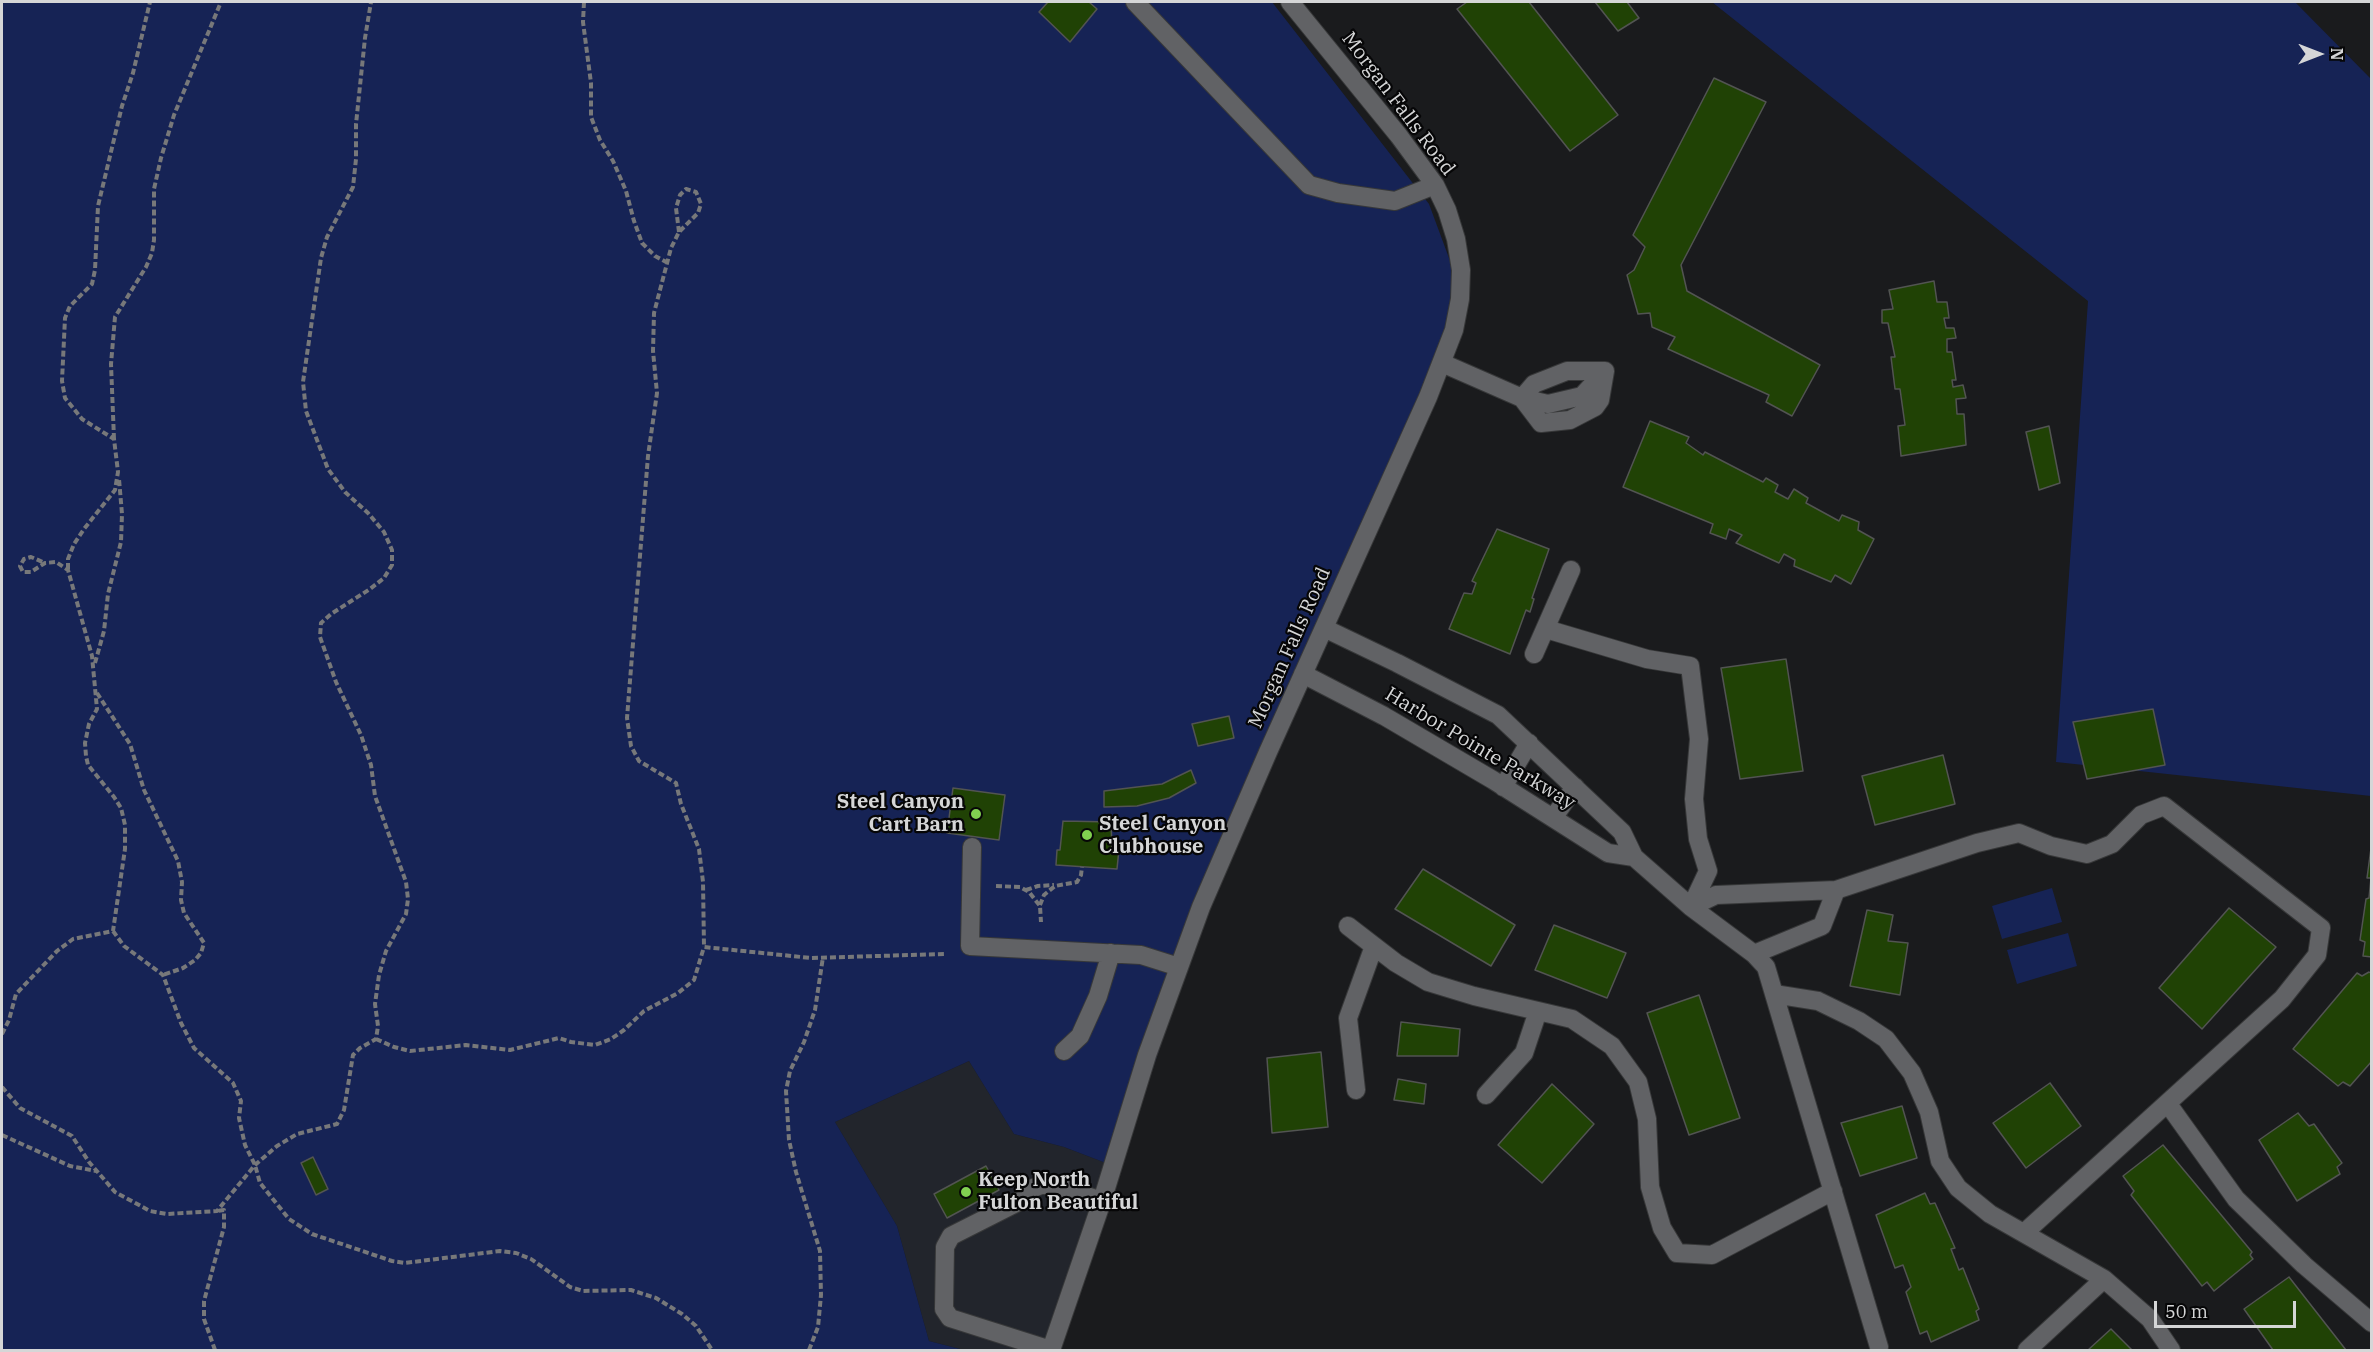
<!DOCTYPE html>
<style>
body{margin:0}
#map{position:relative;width:2373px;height:1352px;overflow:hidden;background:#1a1b1d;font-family:"IBM Plex Serif",serif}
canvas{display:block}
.frame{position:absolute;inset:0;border:3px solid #d5d6d7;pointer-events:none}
.north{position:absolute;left:2289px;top:24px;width:60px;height:60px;-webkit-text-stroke:4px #060607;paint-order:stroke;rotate:90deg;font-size:16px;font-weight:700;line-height:24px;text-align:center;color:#d5d6d7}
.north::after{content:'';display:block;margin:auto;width:21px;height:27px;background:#d5d6d7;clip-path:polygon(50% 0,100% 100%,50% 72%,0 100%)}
.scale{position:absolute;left:2154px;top:1301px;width:142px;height:27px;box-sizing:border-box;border:3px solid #d5d6d7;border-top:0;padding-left:8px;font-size:18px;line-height:21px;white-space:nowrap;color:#d5d6d7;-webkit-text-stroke:4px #060607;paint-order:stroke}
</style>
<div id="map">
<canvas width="2373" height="1352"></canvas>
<div class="frame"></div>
<div class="north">N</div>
<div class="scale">50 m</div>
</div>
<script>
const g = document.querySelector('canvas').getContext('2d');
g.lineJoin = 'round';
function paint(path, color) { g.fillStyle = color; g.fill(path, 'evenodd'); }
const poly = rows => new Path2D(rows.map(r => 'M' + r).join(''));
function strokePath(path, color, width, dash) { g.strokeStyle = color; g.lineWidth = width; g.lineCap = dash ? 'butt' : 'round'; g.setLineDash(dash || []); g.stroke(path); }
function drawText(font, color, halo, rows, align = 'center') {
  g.font = font + ' "IBM Plex Serif",serif'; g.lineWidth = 4.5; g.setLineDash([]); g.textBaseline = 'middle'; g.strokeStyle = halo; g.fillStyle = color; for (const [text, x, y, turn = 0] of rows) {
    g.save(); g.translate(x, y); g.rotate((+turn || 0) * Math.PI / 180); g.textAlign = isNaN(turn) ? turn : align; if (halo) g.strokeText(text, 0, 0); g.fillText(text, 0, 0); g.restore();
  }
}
paint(poly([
 [969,1061,1014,1134,1064,1147,1119,1168,1060,1350,964,1350,929,1341,897,1226,835,1122]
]), '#22252c');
paint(poly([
 [2,2,1272,2,1429,204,1466,304,1244,800,1119,1168,1064,1147,1014,1134,969,1061,835,1122,897,1226,929,1341,964,1350,2,1349],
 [1712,2,2295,2,2371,79,2371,796,2056,762,2088,301],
 [2052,888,2062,922,2002,939,1992,906],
 [2068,933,2077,966,2017,984,2007,950]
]), '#162355');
const building = poly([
 [1048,2,1089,2,1097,9,1070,42,1039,12,1048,2],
 [1467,2,1529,2,1618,115,1570,151,1457,9,1467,2],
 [1595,2,1627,2,1639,18,1618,31,1595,2],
 [1714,78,1766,102,1681,265,1687,291,1820,365,1792,416,1766,402,1769,395,1668,349,1675,337,1652,327,1650,313,1638,314,1627,275,1634,270,1645,247,1633,235,1714,78],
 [1934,281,1937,302,1947,302,1949,318,1944,318,1946,328,1954,328,1956,338,1947,339,1947,352,1952,352,1956,380,1952,380,1953,387,1963,385,1966,398,1956,399,1957,414,1964,414,1966,445,1901,456,1898,426,1905,425,1900,389,1895,389,1891,357,1895,357,1888,323,1882,323,1882,310,1893,309,1889,290,1934,281],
 [1650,421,1689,437,1686,443,1703,455,1705,452,1763,482,1766,478,1778,485,1775,492,1788,499,1794,489,1808,498,1806,503,1839,521,1842,515,1859,522,1858,530,1874,539,1851,584,1835,575,1831,582,1794,566,1795,560,1784,554,1779,563,1736,543,1742,535,1729,529,1726,539,1710,533,1713,524,1623,487,1650,421],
 [2049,426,2060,483,2039,490,2026,432,2049,426],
 [1497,529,1549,549,1532,598,1534,599,1530,612,1526,610,1510,654,1449,629,1464,593,1472,594,1476,583,1472,581,1497,529],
 [1786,659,1803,771,1740,779,1721,668,1786,659],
 [2153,709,2165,765,2087,779,2073,722,2153,709],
 [1229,716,1234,738,1198,746,1192,724,1229,716],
 [1943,755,1955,804,1875,825,1862,776,1943,755],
 [1191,770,1196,783,1169,798,1137,806,1104,807,1104,791,1162,784,1191,770],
 [953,788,1005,795,999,840,947,833,953,788],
 [1063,821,1111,822,1112,848,1119,849,1117,869,1056,865,1057,850,1060,850,1063,821],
 [2372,841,2372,957,2363,956,2365,942,2360,940,2366,899,2369,898,2371,878,2367,878,2372,841],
 [1423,869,1515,925,1491,966,1395,909,1423,869],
 [2229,908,2276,947,2202,1029,2159,988,2229,908],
 [1867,910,1893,915,1888,941,1908,943,1900,995,1850,986,1867,910],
 [1554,925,1626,953,1607,998,1535,970,1554,925],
 [2369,972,2372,974,2372,1061,2350,1086,2343,1082,2338,1086,2293,1049,2357,973,2362,976,2369,972],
 [1699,995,1740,1118,1689,1135,1647,1013,1699,995],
 [1401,1022,1460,1029,1458,1056,1397,1056,1401,1022],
 [1321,1052,1328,1127,1272,1133,1267,1058,1321,1052],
 [1398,1079,1426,1084,1424,1104,1394,1100,1398,1079],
 [2050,1083,2081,1126,2026,1168,1993,1123,2050,1083],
 [1552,1084,1594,1124,1542,1183,1498,1145,1552,1084],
 [1902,1106,1917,1158,1860,1176,1841,1123,1902,1106],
 [2298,1113,2309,1126,2314,1124,2342,1163,2337,1167,2340,1174,2297,1201,2259,1140,2298,1113],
 [2163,1145,2252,1252,2250,1255,2253,1259,2214,1291,2207,1282,2202,1286,2131,1195,2134,1191,2123,1176,2163,1145],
 [313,1157,328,1189,316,1195,301,1163,313,1157],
 [986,1166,999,1190,947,1218,934,1194,986,1166],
 [1925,1193,1930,1204,1935,1203,1955,1248,1951,1249,1959,1270,1963,1268,1979,1309,1976,1311,1979,1320,1931,1342,1927,1331,1920,1334,1906,1292,1911,1287,1903,1265,1895,1268,1876,1215,1925,1193],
 [2289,1277,2346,1350,2273,1350,2244,1309,2289,1277],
 [2111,1329,2132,1350,2088,1350,2111,1329]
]);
paint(building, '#204205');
strokePath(building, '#525452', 1.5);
const minor = poly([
 [1135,2,1309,185,1338,193,1395,201,1435,185],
 [1442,363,1522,398,1548,404,1582,396,1605,371],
 [1522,398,1541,423,1570,420,1595,407,1600,400,1605,371],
 [1522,398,1534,384,1567,371,1605,371],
 [1324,628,1397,663,1498,715,1622,832,1634,857,1691,907,1754,954,1766,967,1879,1347],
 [1546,629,1647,659,1690,666,1699,739,1694,799,1698,839,1708,871,1691,907],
 [1534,654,1571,570],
 [1303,674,1384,716,1493,780,1608,853,1634,857],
 [1503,787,1529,743],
 [1553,818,1575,787],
 [972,847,970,946,1141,955,1179,967],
 [1691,907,1716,895,1836,890,1977,843,2019,833,2051,846,2087,854,2112,844,2141,815,2164,806,2321,928,2317,955,2282,999,2024,1233],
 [1348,926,1396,963,1428,982,1474,996,1572,1019,1612,1046,1638,1082,1647,1119,1650,1187,1662,1228,1677,1253,1712,1255,1833,1191],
 [1754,954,1822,926,1836,890],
 [1774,994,1818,1001,1859,1021,1886,1039,1912,1073,1929,1112,1940,1161,1958,1188,1990,1214,2104,1279,2150,1319,2171,1350],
 [1064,1051,1080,1036,1098,996,1111,953],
 [1356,1090,1348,1018,1374,946],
 [1486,1095,1524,1053,1538,1011],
 [2168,1104,2236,1199,2304,1265,2372,1323],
 [1051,1350,1102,1201,1147,1055,1201,907,1268,752,1428,397,1454,330,1460,299,1461,270,1456,239,1447,210,1435,185,1399,136,1290,2],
 [1051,1350,950,1318,944,1309,945,1247,951,1236,1024,1199,1033,1188,1041,1185,1053,1185,1102,1201],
 [2027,1350,2104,1279]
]);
strokePath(minor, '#373839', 20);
strokePath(poly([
 [584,2,583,22,591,83,591,117,600,140,613,161,626,191,634,221,642,243,655,256,668,263],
 [679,232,676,208,680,195,686,189,696,192,701,204,698,213,679,232,671,248,654,313,653,351,657,393,648,456,627,718,631,746,639,761,676,783,681,804,699,849,703,882,704,947,811,958,944,954],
 [114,439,111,364,115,317,146,267,152,253,154,240,154,189,161,158,174,115,221,2],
 [68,569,68,559,74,544,84,529,115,490,118,472,114,439,82,419,65,398,62,381,65,318,70,306,92,284,95,270,98,206,122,106,133,73,150,2],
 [95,663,104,631,108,594,121,542,122,514,119,479],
 [97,693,130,744,144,790,178,861,182,882,181,900,184,913,204,943,201,953,195,960,183,968,163,975],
 [996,886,1020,887,1029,892,1040,906,1041,922],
 [1026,890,1038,886,1054,885],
 [1040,905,1044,895,1055,886,1077,882,1081,875,1082,867],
 [113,931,124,946,163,975,181,1023,194,1048,233,1083,241,1101,239,1118,245,1145,255,1165,260,1183,289,1219,312,1234,392,1261,405,1263,500,1251,516,1253,531,1259,570,1287,583,1291,631,1290,656,1298,682,1314,696,1326,712,1350],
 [2,1034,9,1020,16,994,57,951,73,939,113,931,125,849,125,825,121,808,114,797,88,765,86,756,85,743,89,724,97,709,92,656,68,570,56,562,45,563,31,572,23,572,20,566,24,559,31,557,45,563],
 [376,1039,394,1047,410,1051,466,1045,510,1050,559,1038,571,1042,595,1045,611,1039,624,1030,644,1011,678,993,694,980,704,947],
 [2,1087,20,1108,72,1136,89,1162,115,1192,150,1211,167,1214,217,1211,255,1165,277,1146,297,1134,337,1124,344,1110,353,1055,360,1048,376,1039,378,1026,375,1004,379,975,386,951,406,914,408,899,406,882,375,796,371,765,361,735,336,682,320,637,321,623,331,614,370,589,384,578,392,565,392,550,384,532,368,513,345,492,328,469,306,411,303,382,321,258,327,237,353,187,356,159,356,124,365,38,371,2],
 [2,1135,70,1166,96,1171],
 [215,1350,204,1319,204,1301,224,1227,224,1210,217,1211],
 [809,1350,818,1327,821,1295,820,1251,796,1172,789,1140,786,1091,790,1071,804,1042,815,1010,823,957]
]), '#77787a', 4, [6, 3]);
strokePath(minor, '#616265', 18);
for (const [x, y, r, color] of [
 [976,814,6,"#81d050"],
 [1087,835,6,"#81d050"],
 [966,1192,6,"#81d050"]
]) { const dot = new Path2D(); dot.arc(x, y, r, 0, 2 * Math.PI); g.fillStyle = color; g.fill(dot); strokePath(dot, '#060607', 2); }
drawText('20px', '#d5d6d7', '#060607', [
 ["Morgan Falls Road",1398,104,53],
 ["Morgan Falls Road",1290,648,-66],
 ["Harbor Pointe Parkway",1480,749,31]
]);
drawText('bold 20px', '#d5d6d7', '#060607', [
 ["Steel Canyon",964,802,"right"],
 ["Cart Barn",964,825,"right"],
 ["Steel Canyon",1099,824],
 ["Clubhouse",1099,847],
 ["Keep North",978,1180],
 ["Fulton Beautiful",978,1203]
], 'left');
</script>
